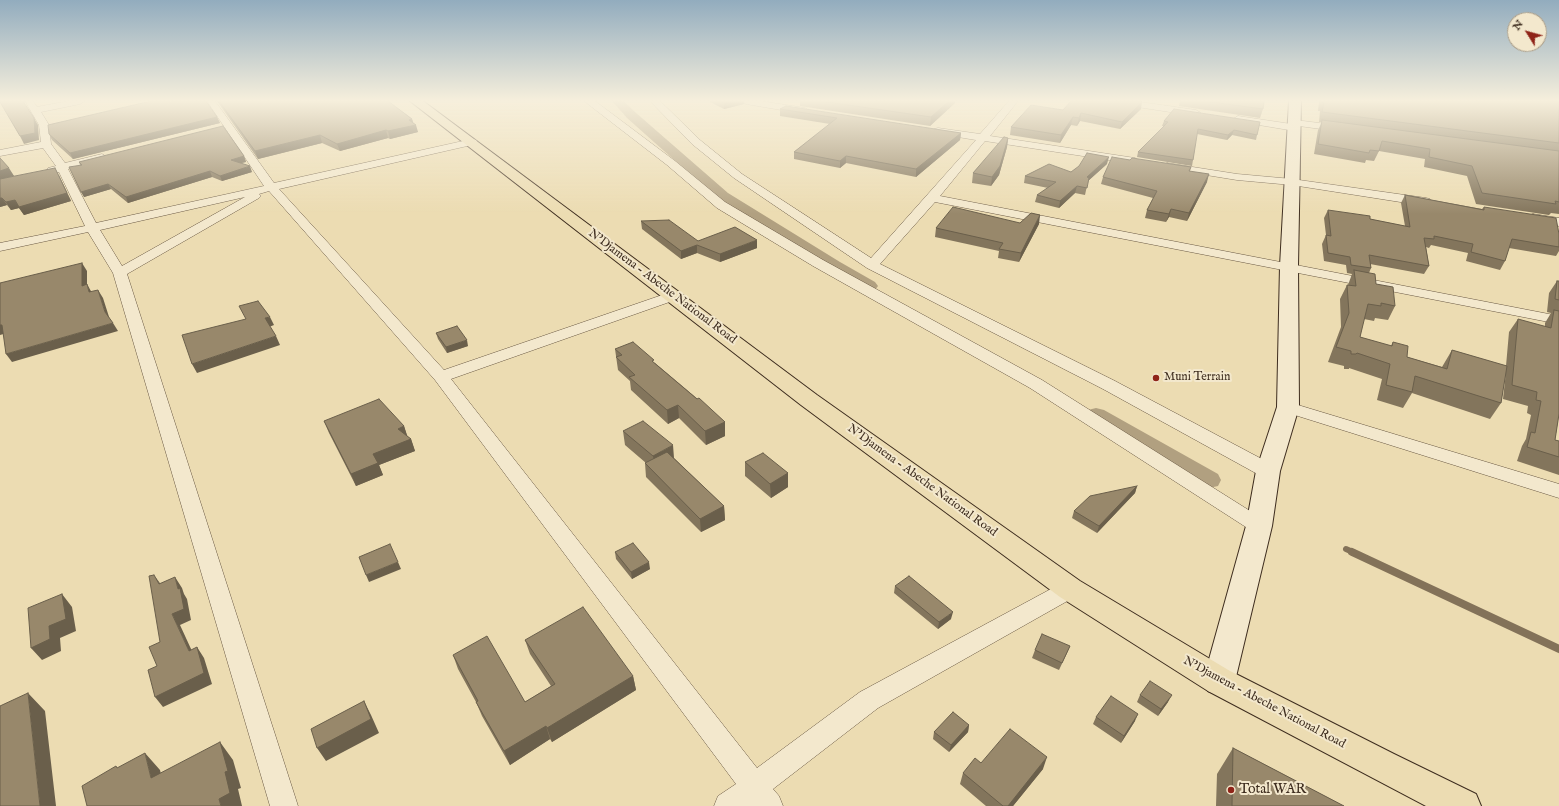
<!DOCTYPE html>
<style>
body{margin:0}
#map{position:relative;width:1559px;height:806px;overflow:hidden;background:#ecdcb2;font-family:"IM FELL English",serif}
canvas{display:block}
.north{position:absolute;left:1507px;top:12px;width:40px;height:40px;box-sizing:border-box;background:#f3e8cd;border:1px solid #ab9d87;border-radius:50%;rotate:307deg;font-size:11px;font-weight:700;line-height:16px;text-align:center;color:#3e2d1f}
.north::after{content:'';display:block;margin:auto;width:14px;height:18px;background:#8f2418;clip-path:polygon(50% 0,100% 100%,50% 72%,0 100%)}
</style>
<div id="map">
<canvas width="1559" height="806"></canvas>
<div class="north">N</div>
</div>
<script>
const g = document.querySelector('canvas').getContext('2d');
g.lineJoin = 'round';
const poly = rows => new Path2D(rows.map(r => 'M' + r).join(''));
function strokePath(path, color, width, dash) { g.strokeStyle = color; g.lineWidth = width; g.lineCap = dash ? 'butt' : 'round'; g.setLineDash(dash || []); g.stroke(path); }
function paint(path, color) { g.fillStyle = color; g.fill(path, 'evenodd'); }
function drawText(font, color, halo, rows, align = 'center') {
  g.font = font + ' "IM FELL English",serif'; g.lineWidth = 4; g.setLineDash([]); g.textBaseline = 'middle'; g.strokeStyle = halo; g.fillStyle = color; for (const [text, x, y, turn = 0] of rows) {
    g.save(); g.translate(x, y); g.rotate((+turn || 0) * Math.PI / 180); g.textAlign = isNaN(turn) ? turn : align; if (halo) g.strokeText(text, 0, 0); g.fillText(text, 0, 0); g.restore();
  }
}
strokePath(poly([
 [1346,549,1355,553]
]), '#837259', 6);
strokePath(poly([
 [1352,552,1559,649]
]), '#837259', 8);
paint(poly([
 [612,101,624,101,635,112,728,193,840,262,875,282,878,286,875,290,869,291,863,290,828,270,718,199,627,118,612,101],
 [1096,408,1104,410,1218,474,1221,480,1218,486,1209,488,1200,486,1088,420,1085,415,1088,410,1096,408]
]), '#b1a080');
const street = poly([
 [25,101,33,101,37,107,68,101,85,101,80,104,41,112,49,125,51,144,65,163,102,154,107,157,106,159,68,169,96,223,264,186,207,101,215,101,274,183,472,139,476,140,477,142,476,144,279,189,444,370,668,293,673,292,678,293,680,296,678,299,451,379,757,768,860,692,1062,583,1070,580,1078,583,1081,589,1078,595,878,708,773,789,779,796,783,806,714,806,718,796,736,784,435,380,269,191,259,194,261,196,259,198,127,274,298,806,270,806,113,273,88,232,0,251,0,243,85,226,59,172,52,173,47,170,48,168,56,166,43,148,0,156,0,150,41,142,39,125,25,101],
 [245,197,122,266,100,230,245,197],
 [584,101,595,101,675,161,725,202,823,260,1042,380,1266,521,1269,526,1266,531,1259,533,1252,531,1030,388,813,266,717,208,667,165,584,101],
 [650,101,660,101,700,140,742,174,871,258,976,140,934,133,933,131,934,129,938,128,980,134,1009,101,1018,101,990,136,1135,158,1140,161,1135,164,985,141,940,196,1559,316,1559,324,935,202,880,264,1115,381,1275,466,1277,471,1275,476,1268,477,1261,476,1103,389,867,268,734,178,692,144,650,101],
 [741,101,761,101,805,108,810,111,805,114,746,104,741,101],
 [1113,101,1134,101,1196,110,1201,113,1196,116,1118,104,1113,101],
 [1238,116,1291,124,1292,121,1295,120,1343,126,1348,129,1343,132,1299,126,1300,128,1299,130,1295,131,1235,121,1233,119,1238,116],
 [1167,163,1237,174,1292,179,1426,198,1430,199,1432,202,1430,205,1426,206,1292,185,1237,180,1163,168,1162,166,1167,163],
 [1533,214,1559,218,1559,226,1529,221,1527,218,1529,215,1533,214],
 [1288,402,1559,484,1559,498,1282,411,1279,407,1282,403,1288,402]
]);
const secondary = poly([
 [1289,101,1301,101,1298,266,1299,407,1280,471,1272,526,1235,681,1230,691,1219,695,1208,691,1203,681,1246,526,1256,471,1277,407,1280,266,1289,101]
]);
const highway = poly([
 [410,101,423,101,817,395,1080,581,1230,671,1394,754,1476,794,1481,806,1426,806,1208,691,1060,597,801,405,410,101]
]);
strokePath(street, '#6a5944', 1);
strokePath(secondary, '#3e2d1f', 2);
strokePath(highway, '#3e2d1f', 2);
paint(street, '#f3e8cd');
paint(secondary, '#f3e8cd');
paint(highway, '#ecdcb2');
paint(poly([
 [217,101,388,101,412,119,413,123,418,132,390,139,388,138,340,151,322,143,258,159],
 [708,101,744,101,744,104,724,109],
 [800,101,955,101,955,103,930,126,800,106],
 [1180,101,1264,101,1263,109,1260,118,1179,106],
 [1319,101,1559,101,1559,214,1551,213,1549,215,1476,204,1467,176,1424,167,1425,159,1379,151,1374,161,1366,160,1365,163,1314,154,1318,130,1322,122,1319,122,1320,111,1318,111],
 [780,109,961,133,960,140,916,177,846,163,840,168,794,159,794,152,830,124,780,116],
 [1141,109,1120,129,1080,121,1077,126,1071,125,1060,143,1010,135,1011,127,1063,110],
 [1174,109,1257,135,1256,140,1232,135,1227,140,1197,134,1193,160,1192,166,1137,157,1138,152,1164,126,1162,126,1164,121],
 [217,117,220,123,73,159,52,140,49,134],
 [1008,138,1007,147,999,175,991,186,972,183,973,173],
 [244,156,246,162,240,163,252,172,222,181,212,177,128,203,111,189,84,197,80,165,79,162],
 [0,158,14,176,4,178,59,175,71,201,24,215,19,208,11,210,7,205,0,207],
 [1130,160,1191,167,1190,171,1207,182,1187,221,1169,217,1166,222,1145,218,1147,210,1153,198,1101,184,1103,177],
 [1107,164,1088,181,1085,195,1075,193,1059,208,1035,202,1037,195,1048,188,1024,183,1025,176,1071,172],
 [1405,195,1482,209,1484,207,1559,234,1559,251,1556,256,1509,248,1505,261,1500,270,1466,261,1468,253,1431,245,1429,248,1426,247,1429,266,1424,274,1370,264,1371,268,1369,273,1376,284,1395,306,1388,320,1375,318,1374,321,1364,319,1360,337,1391,346,1393,342,1407,357,1442,367,1452,350,1506,366,1509,332,1518,319,1545,327,1545,323,1551,313,1547,312,1549,293,1557,281,1559,281,1559,414,1555,440,1559,441,1559,475,1517,461,1522,446,1526,439,1531,415,1527,413,1528,406,1503,399,1506,372,1501,403,1490,419,1412,393,1403,408,1377,400,1382,379,1349,368,1349,369,1344,369,1344,366,1328,362,1341,327,1340,299,1347,285,1348,285,1352,274,1347,273,1346,265,1324,261,1322,244,1326,235,1324,218,1328,210,1370,219,1405,226,1401,203],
 [641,221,698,241,757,248,720,262,697,253,681,259,642,229],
 [1020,223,1039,224,1019,262,998,258,999,251,935,237,936,228],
 [436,333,468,346,447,353,438,339],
 [615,349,655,363,725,422,725,436,706,445,679,418,668,424,631,390,630,381,618,370],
 [324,421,404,426,407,436,411,439,415,451,379,465,383,475,356,486,329,433],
 [623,431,674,458,724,506,725,520,701,532,646,477,645,463,646,463,625,445],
 [745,462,788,473,788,487,771,498,745,476],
 [1137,486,1135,493,1097,533,1072,518,1074,511],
 [615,552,650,569,632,579,616,559],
 [895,586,951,619,938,629,894,593],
 [525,640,633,676,636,690,552,742,550,739,510,765,482,716,476,702,458,669,453,655,525,702,551,686,530,654],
 [1070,646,1067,653,1059,670,1032,658,1035,650],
 [1140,695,1168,702,1158,716,1137,702],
 [1096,717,1135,721,1121,743,1093,724],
 [969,725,968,732,949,752,933,739,934,732],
 [1233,748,1344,806,1216,806,1217,774],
 [981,763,1043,769,1013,806,986,806,960,784,963,773]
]), '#83755c');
paint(poly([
 [733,101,744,101,744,104,724,109,724,103],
 [949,101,955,101,955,103,930,126,931,117],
 [1142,102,1141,109,1120,129,1122,122],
 [1081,113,1080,121,1077,126,1079,118],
 [217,117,220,123,73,159,70,153],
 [1073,117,1071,125,1060,143,1061,135],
 [34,118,38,125,39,140,24,144,20,136],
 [412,119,414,125,416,125,418,132,390,139,388,131,409,120],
 [386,130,388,138,340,151,337,144],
 [1234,130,1232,135,1227,140,1228,135],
 [961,133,960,140,916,177,916,169],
 [320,135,322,143,258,159,255,151],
 [1008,138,1007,147,999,175,991,186,992,177],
 [244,156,246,162,233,165,231,160],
 [846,156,846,163,840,168,840,161],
 [1109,157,1107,164,1088,181,1085,195,1088,181,1087,177],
 [250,166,252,172,222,181,220,176],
 [9,168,14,176,0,180,0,171],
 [55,168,71,201,24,215,19,208,11,210,6,202],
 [210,171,212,177,128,203,126,197],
 [1209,174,1207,182,1187,221,1189,213],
 [108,184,111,189,84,197,81,192],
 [1077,186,1075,193,1059,208,1060,201],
 [0,198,2,198,7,205,0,207],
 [1171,209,1169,217,1166,222,1169,214],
 [1040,215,1039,224,1019,262,1021,253],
 [757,240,757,248,720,262,720,254],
 [697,245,697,253,681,259,681,251],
 [82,263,87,271,87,294,82,286],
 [87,284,92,293,89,292],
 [98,290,103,298,110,320,105,312],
 [270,317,274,325,269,327,265,318],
 [113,323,118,331,12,362,6,354],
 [0,325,2,325,7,333,0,335],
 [276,336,280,345,197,373,192,364],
 [467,340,468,346,447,353,446,347],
 [678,405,679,418,668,424,667,410],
 [725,422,725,436,706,445,705,431],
 [404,426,408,438,398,429],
 [411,439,415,451,379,465,383,475,356,486,351,474,373,454],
 [673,445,674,458,655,469,653,456],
 [788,473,788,487,771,498,770,484],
 [1137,486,1135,493,1097,533,1099,526],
 [724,506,725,520,701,532,700,519],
 [398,562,401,569,369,582,366,575],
 [649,562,650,569,632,579,631,572],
 [154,575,162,586,159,584],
 [175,577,182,588,184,594,187,599,191,620,180,625,197,662,189,651,172,614,178,589],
 [62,594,72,607,76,631,60,638,61,651,42,660,31,648,49,626],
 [953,612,951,619,938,629,939,622],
 [197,647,204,658,212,684,163,707,155,697],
 [633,676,636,690,552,742,547,728],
 [28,693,45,711,56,806,40,806],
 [1172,695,1168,702,1158,716,1161,709],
 [364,701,371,715,379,733,326,761,317,748],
 [1138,714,1135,721,1121,743,1124,736],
 [969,725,968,732,949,752,951,745],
 [546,726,550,739,510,765,504,751],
 [220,742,233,760,241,788,238,789,242,806,221,806,219,799,225,772],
 [145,753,160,770,166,795,151,778],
 [1047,757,1043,769,1013,806,1008,806]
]), '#6a5f4b');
const building = poly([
 [0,101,23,101,34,118,35,133,20,136,0,102,0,101],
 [151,101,168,101,170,102,173,101,206,101,217,117,70,153,49,134,48,125,151,101],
 [219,101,388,101,412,119,409,120,416,125,388,131,386,130,337,144,320,135,255,151,219,101],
 [720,101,733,101,724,103,720,101],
 [820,101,949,101,931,117,820,101],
 [1071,101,1137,101,1142,102,1122,122,1081,113,1079,118,1073,117,1061,135,1011,127,1031,105,1063,110,1071,101],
 [1204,101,1264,101,1263,109,1204,101],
 [1322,101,1559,101,1559,143,1322,112,1324,102,1322,102,1322,101],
 [786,106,961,133,916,169,846,156,840,161,794,152,837,118,780,109,786,106],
 [1174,109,1260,122,1257,135,1234,130,1228,135,1198,129,1193,160,1138,152,1168,122,1164,121,1174,109],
 [1322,120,1559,151,1559,202,1555,201,1556,204,1482,193,1472,166,1429,157,1430,149,1382,141,1379,151,1370,150,1369,153,1318,144,1322,120],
 [223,126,244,156,231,160,250,166,220,176,210,171,126,197,108,184,81,192,69,167,82,165,79,162,223,126],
 [1004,137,1008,138,1000,166,992,177,973,173,1004,137],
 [1087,153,1109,157,1087,177,1089,178,1087,188,1077,186,1060,201,1037,195,1056,182,1025,176,1049,164,1071,172,1079,166,1087,153],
 [1112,157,1130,160,1132,158,1191,167,1189,171,1209,174,1189,213,1171,209,1169,214,1147,210,1157,191,1103,177,1112,157],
 [0,158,9,168,0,171,0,158],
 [55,168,67,193,19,207,15,200,6,202,2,198,0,198,0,179,55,168],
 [1405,195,1484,210,1484,207,1556,218,1559,234,1559,247,1512,239,1505,261,1471,252,1473,244,1434,236,1434,239,1424,238,1429,266,1369,255,1371,268,1351,265,1350,257,1328,253,1326,235,1331,236,1328,210,1370,216,1370,219,1410,227,1405,195],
 [953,207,1020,223,1031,213,1040,215,1021,253,999,249,1003,243,936,228,953,207],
 [669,220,698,241,735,227,757,240,720,254,697,245,681,251,641,221,669,220],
 [82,263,82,286,87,284,89,292,98,290,105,312,113,323,6,354,2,325,0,325,0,283,82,263],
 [1354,270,1375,274,1376,284,1393,287,1395,306,1381,303,1381,306,1368,304,1360,337,1392,346,1393,342,1408,346,1407,357,1447,369,1452,350,1507,366,1501,403,1415,376,1412,392,1386,385,1390,364,1357,353,1356,354,1351,354,1351,351,1336,347,1349,313,1347,285,1356,286,1354,270],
 [1557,281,1559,281,1559,300,1555,299,1557,281],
 [258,301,270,317,265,318,276,336,192,364,182,335,246,319,239,306,258,301],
 [1554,310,1559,311,1559,414,1555,440,1559,441,1559,457,1527,447,1531,432,1535,433,1541,401,1536,400,1537,392,1512,385,1518,319,1551,328,1554,310],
 [457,326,467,340,446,347,436,333,457,326],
 [633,342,654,360,652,361,697,399,699,398,725,422,705,431,678,405,667,410,629,377,635,375,616,357,622,355,615,349,633,342],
 [379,399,404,426,398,429,411,439,373,454,378,463,351,474,324,421,379,399],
 [643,421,673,445,653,456,623,431,643,421],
 [667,452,724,506,700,519,645,463,667,452],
 [763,453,788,473,770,484,745,462,763,453],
 [1137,486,1099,526,1074,511,1090,496,1137,486],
 [633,543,649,562,631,572,615,552,633,543],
 [390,544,398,562,366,575,359,557,390,544],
 [154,575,159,584,175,577,178,589,180,588,184,609,172,614,189,651,197,647,204,673,155,697,148,670,157,666,149,647,160,642,149,576,154,575],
 [909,576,953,612,939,622,895,586,909,576],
 [62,594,66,619,49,626,50,639,31,648,28,608,62,594],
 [583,607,633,676,547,728,546,726,504,751,476,702,478,701,453,655,487,636,525,702,555,684,525,640,583,607],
 [1042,634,1070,646,1062,663,1035,650,1042,634],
 [1150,681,1172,695,1161,709,1140,695,1150,681],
 [28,693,40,806,0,806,0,706,28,693],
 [1111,696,1138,714,1124,736,1096,717,1111,696],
 [364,701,371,719,317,748,311,729,364,701],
 [953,712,969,725,951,745,934,732,953,712],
 [1010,729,1047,757,1008,806,1003,806,963,773,975,758,981,763,1010,729],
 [220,742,228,771,225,772,230,793,219,799,221,806,87,806,82,786,116,766,117,768,145,753,151,778,220,742],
 [1233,748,1344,806,1232,806,1233,748]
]);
paint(building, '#98886b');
strokePath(building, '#6a5f4b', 1);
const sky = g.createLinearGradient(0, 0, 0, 214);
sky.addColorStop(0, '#92acbe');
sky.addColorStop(0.47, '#f6efdc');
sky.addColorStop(1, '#f6efdc00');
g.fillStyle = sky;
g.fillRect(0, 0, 1559, 214);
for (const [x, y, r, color] of [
 [1156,378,4,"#8f2418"],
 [1231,790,4,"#8f2418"]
]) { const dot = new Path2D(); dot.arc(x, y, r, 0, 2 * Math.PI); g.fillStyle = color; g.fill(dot); strokePath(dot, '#f3e8cd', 1.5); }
drawText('12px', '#3e2d1f', '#f3e8cd', [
 ["N'Djamena - Abeche National Road",662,287,37],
 ["N'Djamena - Abeche National Road",922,481,36],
 ["N'Djamena - Abeche National Road",1264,703,28]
]);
drawText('12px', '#3e2d1f', '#f3e8cd', [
 ["Muni Terrain",1164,378]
], 'left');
drawText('14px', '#3e2d1f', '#f3e8cd', [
 ["Total WAR",1239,790]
], 'left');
</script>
